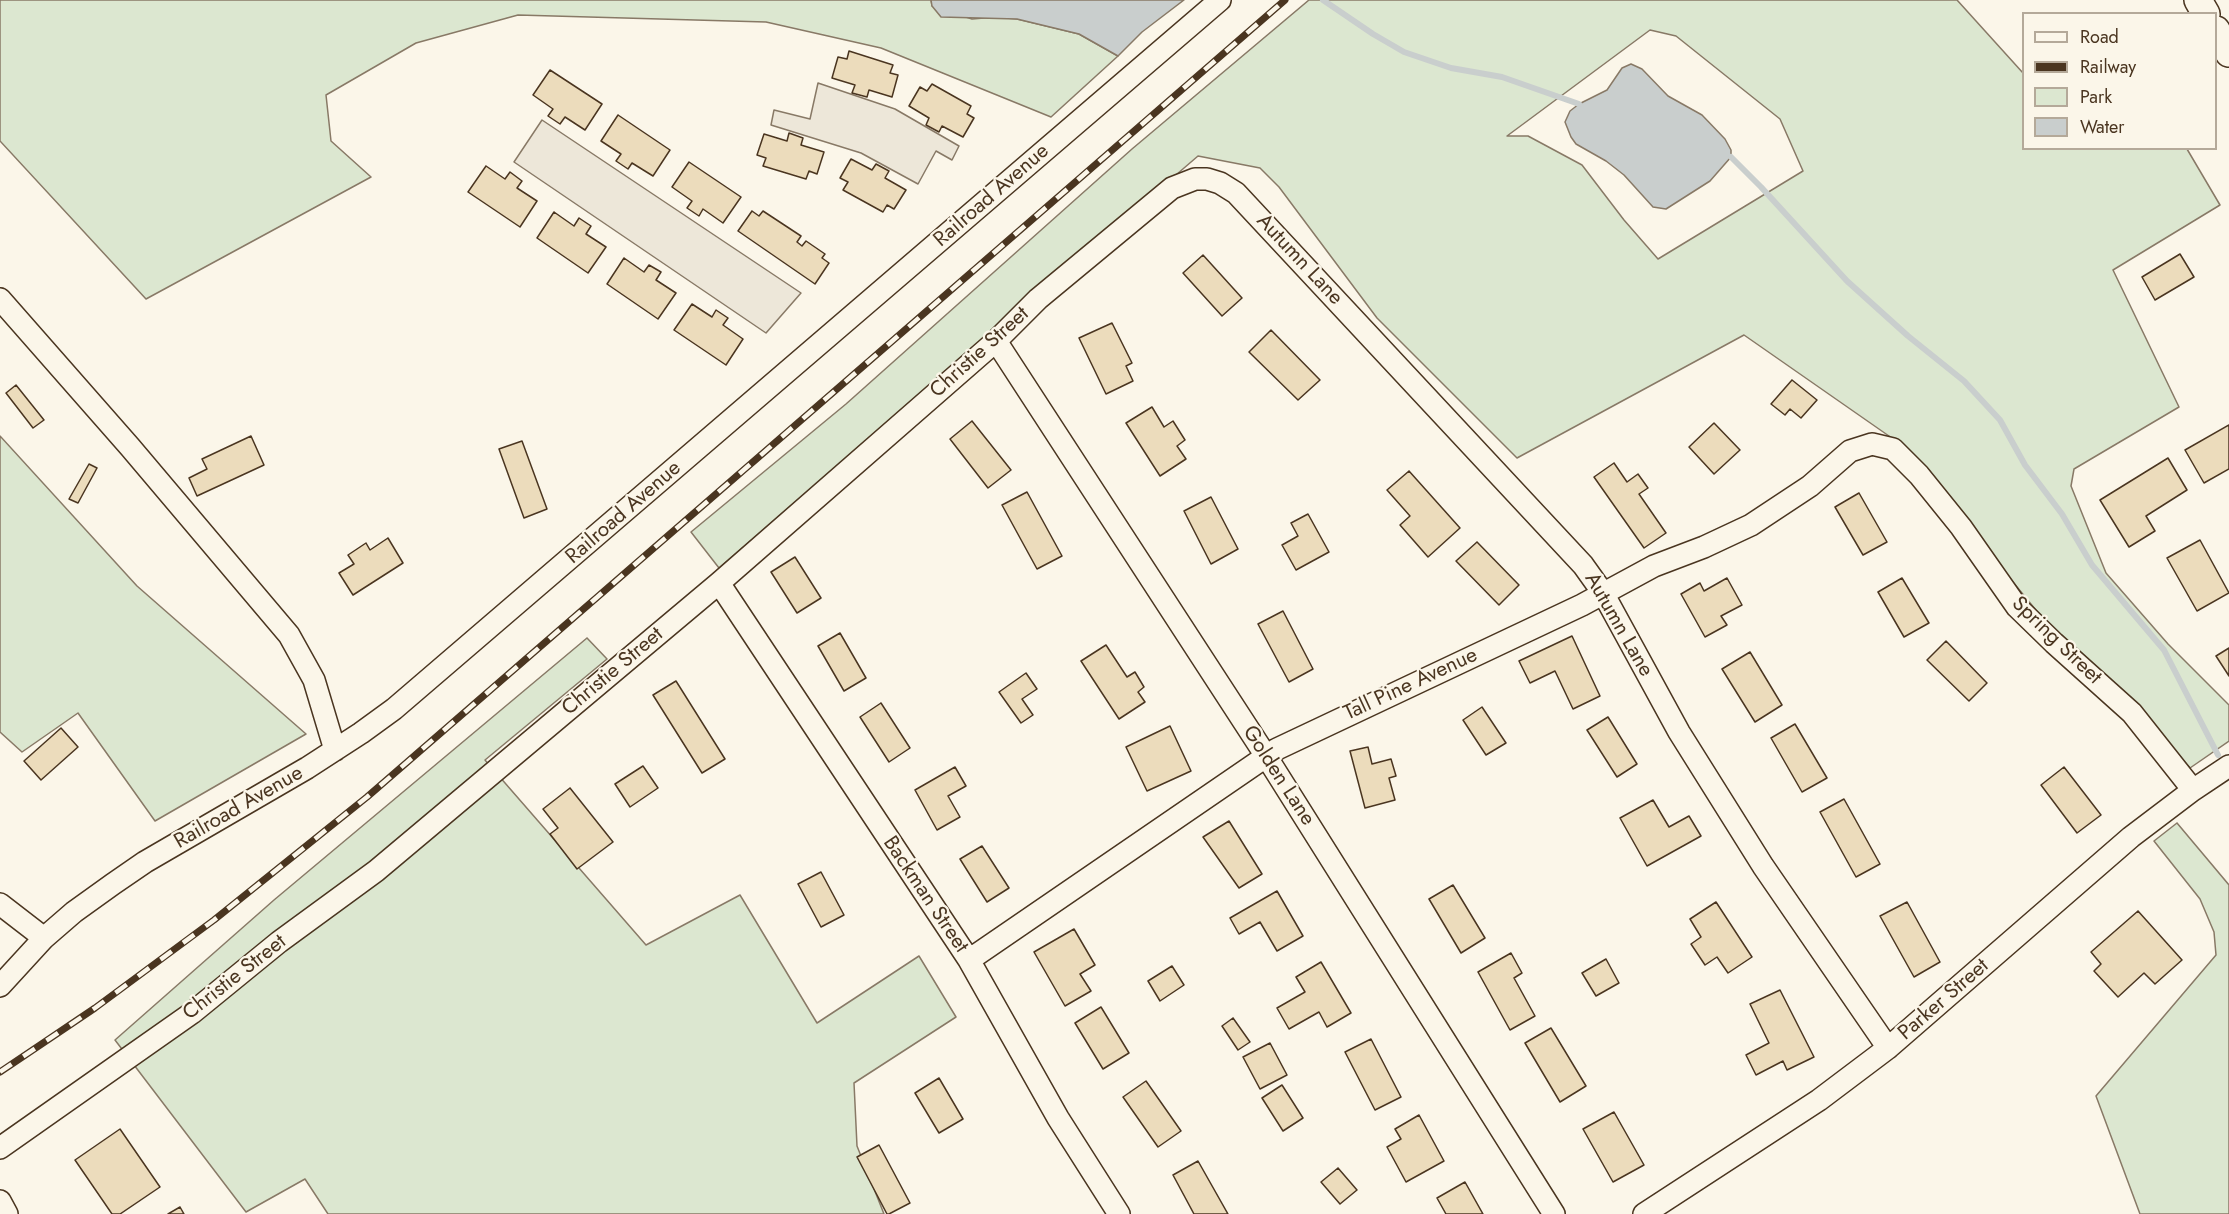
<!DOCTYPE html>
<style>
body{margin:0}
#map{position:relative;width:2229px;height:1214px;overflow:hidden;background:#fbf6e9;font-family:Jost,sans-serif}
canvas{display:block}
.legend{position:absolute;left:2022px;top:12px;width:195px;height:138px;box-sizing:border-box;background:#fbf6e9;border:2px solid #b4a999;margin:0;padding:8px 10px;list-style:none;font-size:18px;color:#4a3520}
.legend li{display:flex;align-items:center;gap:12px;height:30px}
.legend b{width:30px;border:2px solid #b4a999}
</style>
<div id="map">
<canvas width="2229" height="1214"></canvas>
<ul class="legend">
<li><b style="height:8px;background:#fbf6e9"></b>Road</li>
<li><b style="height:8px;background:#4a3520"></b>Railway</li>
<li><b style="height:16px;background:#dce7d0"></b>Park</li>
<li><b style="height:16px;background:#c9cecd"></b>Water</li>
</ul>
</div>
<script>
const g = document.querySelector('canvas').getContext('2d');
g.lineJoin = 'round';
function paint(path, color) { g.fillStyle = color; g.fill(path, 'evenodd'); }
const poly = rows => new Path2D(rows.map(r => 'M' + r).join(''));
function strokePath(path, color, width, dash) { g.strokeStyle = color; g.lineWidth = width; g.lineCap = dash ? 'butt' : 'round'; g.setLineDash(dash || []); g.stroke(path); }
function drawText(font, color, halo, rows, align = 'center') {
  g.font = font + ' Jost,sans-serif'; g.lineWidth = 4.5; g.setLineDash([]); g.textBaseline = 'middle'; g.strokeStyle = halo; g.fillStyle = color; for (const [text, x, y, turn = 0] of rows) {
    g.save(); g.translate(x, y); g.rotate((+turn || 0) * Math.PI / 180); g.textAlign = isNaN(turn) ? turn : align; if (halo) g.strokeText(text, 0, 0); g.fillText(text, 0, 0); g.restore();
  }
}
const green = poly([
 [0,0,931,0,932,6,972,19,996,17,1017,19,1079,34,1118,56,1051,117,881,48,766,22,518,15,416,43,326,95,331,141,371,177,146,299,0,141,0,0],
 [1309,0,1957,0,2023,73,2024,148,2187,149,2220,205,2113,270,2179,407,2074,469,2071,486,2106,573,2168,644,2229,705,2229,741,2190,768,2124,692,2058,637,1899,443,1744,335,1517,458,1377,318,1279,187,1260,168,1198,156,719,568,691,532,846,404,1132,149,1309,0],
 [1650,30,1676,36,1780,119,1803,171,1658,259,1624,220,1582,165,1528,136,1507,136,1650,30],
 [0,436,137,586,306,734,155,821,78,713,22,752,0,732,0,436],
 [587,638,607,659,485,760,646,945,740,895,817,1023,919,956,956,1017,854,1083,857,1146,884,1214,328,1214,305,1179,246,1212,115,1040,274,900,587,638],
 [2177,823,2229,885,2229,1214,2140,1214,2096,1096,2216,955,2214,932,2200,899,2154,841,2177,823]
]);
paint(green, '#dce7d0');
strokePath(green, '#887966', 1.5);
const parking = poly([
 [818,83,895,109,959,146,952,160,936,151,918,184,861,153,771,125,774,110,810,119,818,83],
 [542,120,801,293,766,333,514,162,542,120]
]);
paint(parking, '#ede7d9');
strokePath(parking, '#887966', 1.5);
const water = poly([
 [931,0,1184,0,1142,32,1118,56,1079,34,1017,19,941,17,932,6,931,0],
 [1631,64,1642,69,1668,96,1702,115,1725,139,1731,150,1731,157,1710,181,1666,209,1653,207,1624,175,1606,161,1576,144,1571,137,1565,122,1570,111,1579,104,1607,90,1622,68,1631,64]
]);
paint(water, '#c9cecd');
strokePath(water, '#887966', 1.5);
strokePath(poly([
 [1323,0,1373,34,1404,52,1451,68,1502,77,1579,104],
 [1731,157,1761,187,1847,281,1908,336,1964,381,2000,420,2025,465,2062,514,2092,565,2164,650,2218,755]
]), '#c9cecd', 6);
const building = poly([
 [849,51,893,65,890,73,898,75,892,97,869,90,867,97,852,93,855,85,832,78,838,57,847,59,849,51],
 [550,70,602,104,585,130,565,117,560,124,548,116,553,109,533,95,550,70],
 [932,84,971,106,967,114,974,118,963,137,942,126,939,132,926,125,929,118,909,106,920,87,927,91,932,84],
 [618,115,670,150,653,176,632,163,628,169,616,161,621,154,601,141,618,115],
 [789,133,803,138,801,145,824,152,817,174,809,171,806,179,763,166,766,158,757,155,764,134,787,141,789,133],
 [851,159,872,170,876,164,889,171,885,178,906,190,894,209,887,205,883,212,843,190,848,182,840,178,851,159],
 [689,162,741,197,723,223,703,209,699,216,687,208,692,201,672,187,689,162],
 [486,166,505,179,510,172,522,181,517,188,537,201,520,227,468,192,486,166],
 [752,211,759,216,763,211,801,236,797,242,802,246,806,241,825,254,822,258,829,263,815,284,738,231,752,211],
 [554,212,574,226,579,218,591,226,586,234,606,247,588,273,537,238,554,212],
 [2180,254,2194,277,2155,300,2142,277,2180,254],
 [1203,255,1242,298,1222,316,1183,273,1203,255],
 [624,258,644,272,649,265,661,272,656,280,676,293,658,319,607,284,624,258],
 [692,304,712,317,716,310,728,318,723,325,743,339,726,365,674,330,692,304],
 [1112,323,1132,363,1126,366,1133,381,1106,394,1079,338,1112,323],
 [1271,330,1320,380,1298,400,1249,352,1271,330],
 [1792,380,1817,400,1801,418,1790,409,1785,415,1771,404,1792,380],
 [16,385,44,420,33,428,6,393,16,385],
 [1152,407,1164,427,1173,421,1185,440,1177,446,1186,459,1160,476,1126,423,1152,407],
 [972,421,1011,470,988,488,950,439,972,421],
 [1714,423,1740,450,1714,474,1689,447,1714,423],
 [2229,425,2229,469,2204,483,2185,450,2229,425],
 [251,436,264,465,197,496,189,478,207,469,202,459,251,436],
 [522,441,547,509,524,518,499,449,522,441],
 [2168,458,2187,490,2146,516,2155,531,2129,547,2100,500,2168,458],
 [1614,463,1627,482,1638,474,1648,488,1639,494,1666,533,1644,548,1594,477,1614,463],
 [89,464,97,468,78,503,69,499,89,464],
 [1409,471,1460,528,1428,557,1400,525,1410,516,1387,490,1409,471],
 [1027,492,1062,556,1037,569,1002,505,1027,492],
 [1859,493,1887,542,1863,555,1835,507,1859,493],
 [1211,497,1238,549,1211,564,1184,511,1211,497],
 [1308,514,1329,552,1296,570,1282,545,1298,536,1291,523,1308,514],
 [388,538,403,563,353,595,339,573,354,564,348,555,366,543,370,550,388,538],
 [2200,540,2229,593,2197,611,2167,558,2200,540],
 [1477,542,1519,585,1499,605,1456,561,1477,542],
 [795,557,821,598,797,613,771,572,795,557],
 [1727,578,1742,605,1721,616,1727,625,1705,637,1681,594,1700,583,1704,591,1727,578],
 [1902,578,1929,623,1904,637,1878,592,1902,578],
 [1283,611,1313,669,1289,682,1258,624,1283,611],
 [840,633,866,678,844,691,818,646,840,633],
 [1572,636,1600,696,1573,709,1555,671,1530,683,1519,661,1572,636],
 [1946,641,1987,683,1969,701,1927,660,1946,641],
 [1106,645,1127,677,1135,672,1144,687,1138,692,1145,702,1119,719,1081,661,1106,645],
 [2229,648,2229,676,2216,656,2229,648],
 [1750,652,1782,705,1755,722,1722,669,1750,652],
 [1026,673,1037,689,1022,699,1033,715,1021,723,999,692,1026,673],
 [676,681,725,759,702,773,653,695,676,681],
 [881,703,910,748,889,762,860,717,881,703],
 [1482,707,1506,743,1486,755,1463,720,1482,707],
 [1608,717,1637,764,1617,777,1587,730,1608,717],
 [1795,724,1827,778,1802,792,1771,738,1795,724],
 [1170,726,1191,771,1147,791,1126,747,1170,726],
 [61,728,78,747,41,780,24,761,61,728],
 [1368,747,1372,764,1391,759,1396,776,1389,778,1395,800,1365,808,1350,751,1368,747],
 [643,766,658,788,630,807,615,784,643,766],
 [955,767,966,786,948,796,960,817,937,830,915,790,955,767],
 [2064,767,2101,815,2077,833,2041,785,2064,767],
 [570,788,613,842,577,869,550,834,558,828,543,809,570,788],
 [1844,799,1880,864,1856,877,1820,812,1844,799],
 [1653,800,1669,827,1689,816,1701,836,1647,866,1620,818,1653,800],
 [1229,821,1262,874,1239,888,1203,837,1229,821],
 [982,846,1009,888,987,902,960,859,982,846],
 [821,872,844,915,821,927,798,884,821,872],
 [1453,885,1485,938,1461,953,1429,899,1453,885],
 [1277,891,1303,936,1277,951,1260,922,1239,934,1230,918,1277,891],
 [1716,902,1752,957,1728,973,1717,957,1705,965,1691,944,1701,937,1690,919,1716,902],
 [1907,902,1940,962,1914,977,1880,916,1907,902],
 [2138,911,2182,960,2155,984,2144,973,2118,997,2094,971,2101,964,2091,952,2138,911],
 [1074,929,1095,965,1080,974,1091,991,1065,1006,1034,952,1074,929],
 [1511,953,1522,973,1514,978,1535,1016,1510,1030,1478,972,1511,953],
 [1606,959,1619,983,1596,996,1582,973,1606,959],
 [1321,962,1351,1013,1327,1027,1319,1012,1289,1029,1277,1008,1305,992,1296,977,1321,962],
 [1172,966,1184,985,1160,1001,1148,981,1172,966],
 [1780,990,1814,1057,1787,1070,1783,1061,1756,1075,1746,1055,1769,1043,1750,1004,1780,990],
 [1101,1007,1129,1053,1103,1069,1075,1023,1101,1007],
 [1233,1018,1250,1042,1238,1050,1222,1026,1233,1018],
 [1551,1028,1586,1086,1560,1102,1525,1043,1551,1028],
 [1371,1039,1401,1097,1375,1110,1345,1052,1371,1039],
 [1270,1043,1287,1075,1260,1089,1243,1057,1270,1043],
 [939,1078,963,1119,939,1133,915,1093,939,1078],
 [1146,1081,1181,1131,1158,1147,1123,1097,1146,1081],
 [1282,1085,1303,1118,1283,1131,1262,1098,1282,1085],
 [1614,1112,1644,1165,1613,1182,1583,1129,1614,1112],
 [1419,1115,1444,1161,1406,1182,1387,1147,1401,1139,1395,1129,1419,1115],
 [120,1129,160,1187,120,1214,112,1214,75,1160,120,1129],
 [879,1145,910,1203,889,1214,887,1214,857,1157,879,1145],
 [1198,1161,1228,1214,1194,1214,1173,1175,1198,1161],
 [1338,1168,1357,1190,1340,1204,1321,1182,1338,1168],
 [1465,1182,1483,1214,1446,1214,1437,1198,1465,1182],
 [180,1207,184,1214,168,1214,180,1207]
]);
paint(building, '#ecdcbc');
strokePath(building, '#4a3520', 1.5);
const minor = poly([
 [0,299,130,447,289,635,314,680,335,750],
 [996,341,1266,756,1554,1214],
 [719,583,969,960,1058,1118,1119,1214],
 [0,904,44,938],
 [969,960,1277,749,1582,605,1654,566,1704,547,1751,525,1810,486,1850,451,1872,444,1893,449,1919,475,1961,527,2017,607,2054,643,2132,713,2193,790],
 [0,986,44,938,74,912,113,884,145,862,307,768,361,733,394,709,1220,0],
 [0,1148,192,1013,279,942,376,871,719,583,996,341,1038,299,1172,188,1195,179,1207,179,1220,183,1236,193,1583,565,1603,593,1679,732,1763,866,1888,1048],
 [0,1201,7,1214],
 [1644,1214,1819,1100,1888,1048,2131,837,2193,790,2229,766]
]);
const major = poly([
 [2198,0,2206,14],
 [2216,30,2229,53]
]);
strokePath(minor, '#4a3520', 24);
strokePath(major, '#4a3520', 30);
strokePath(minor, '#fbf6e9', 21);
strokePath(major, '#fbf6e9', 27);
const rail = poly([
 [0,1072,95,1008,214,920,367,797,1285,0]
]);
strokePath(rail, '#4a3520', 7);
strokePath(rail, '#fbf6e9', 4.5, [14]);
drawText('21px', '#4a3520', '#fbf6e9', [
 ["Railroad Avenue",992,196,-41],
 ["Autumn Lane",1299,260,47],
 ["Christie Street",980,353,-42],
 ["Railroad Avenue",624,513,-41],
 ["Autumn Lane",1618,625,60],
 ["Spring Street",2056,641,44],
 ["Christie Street",613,672,-40],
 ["Tall Pine Avenue",1411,685,-25],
 ["Golden Lane",1278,776,57],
 ["Railroad Avenue",239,808,-30],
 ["Backman Street",925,895,56],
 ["Christie Street",235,978,-38],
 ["Parker Street",1944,1000,-41]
]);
</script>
